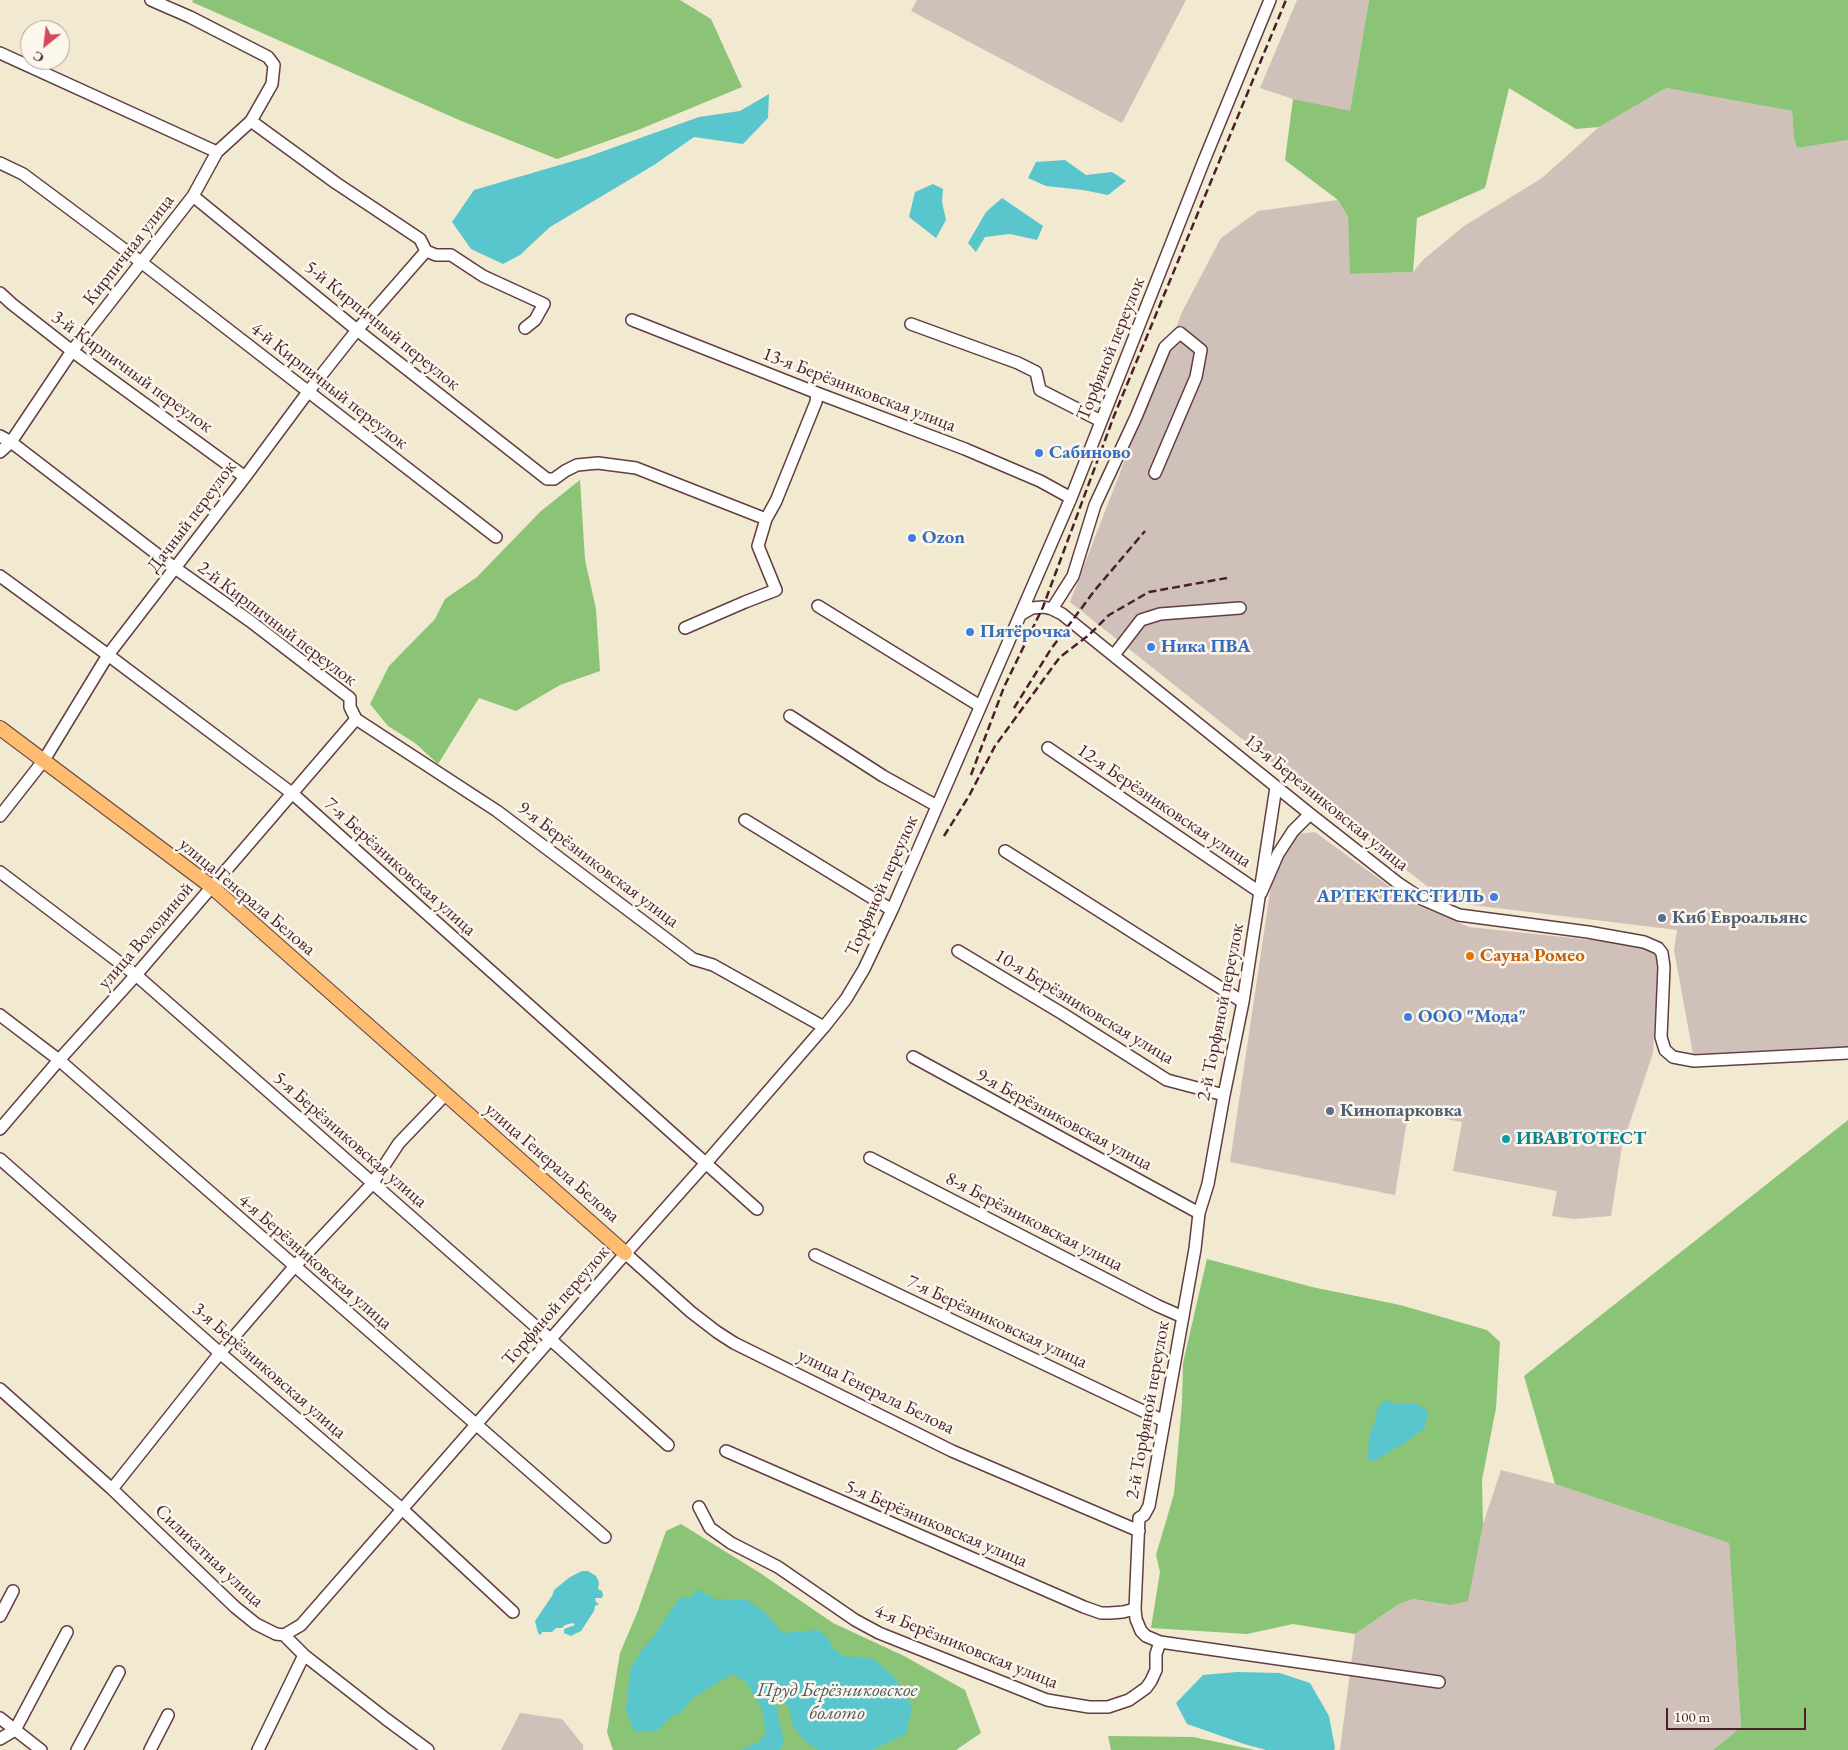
<!DOCTYPE html>
<meta charset="utf-8">
<style>
body{margin:0}
#map{position:relative;width:1848px;height:1750px;overflow:hidden;background:#f1e9d0;font-family:"EB Garamond",serif}
canvas{display:block}
.north{position:absolute;left:20px;top:20px;width:50px;height:50px;box-sizing:border-box;background:#fbf7ec;border:1px solid #b4a19f;border-radius:50%;rotate:209deg;font-size:14px;font-weight:700;line-height:20px;text-align:center;color:#4a1f2b}
.north::after{content:'';display:block;margin:auto;width:18px;height:22px;background:#d1495b;clip-path:polygon(50% 0,100% 100%,50% 72%,0 100%)}
.scale{position:absolute;left:1666px;top:1708px;width:140px;height:22px;box-sizing:border-box;border:2px solid #4a1f2b;border-top:0;padding-left:6px;font-size:15px;line-height:18px;white-space:nowrap;color:#4a1f2b;-webkit-text-stroke:4px #fbf7ec;paint-order:stroke}
</style>
<div id="map">
<canvas width="1848" height="1750"></canvas>
<div class="north">С</div>
<div class="scale">100 m</div>
</div>
<script>
const g = document.querySelector('canvas').getContext('2d');
g.lineJoin = 'round';
function paint(path, color) { g.fillStyle = color; g.fill(path, 'evenodd'); }
const poly = rows => new Path2D(rows.map(r => 'M' + r).join(''));
function strokePath(path, color, width, dash) { g.strokeStyle = color; g.lineWidth = width; g.lineCap = dash ? 'butt' : 'round'; g.setLineDash(dash || []); g.stroke(path); }
function drawText(font, color, halo, rows, align = 'center') {
  g.font = font + ' "EB Garamond",serif'; g.lineWidth = 5; g.setLineDash([]); g.textBaseline = 'middle'; g.strokeStyle = halo; g.fillStyle = color; for (const [text, x, y, turn = 0] of rows) {
    g.save(); g.translate(x, y); g.rotate((+turn || 0) * Math.PI / 180); g.textAlign = isNaN(turn) ? turn : align; if (halo) g.strokeText(text, 0, 0); g.fillText(text, 0, 0); g.restore();
  }
}
paint(poly([
 [917,0,1186,0,1122,123,911,11],
 [1297,0,1369,0,1350,112,1293,99,1260,88],
 [1666,88,1792,111,1794,139,1797,148,1848,140,1848,1046,1693,1054,1674,950,1677,930,1447,902,1070,602,1182,312,1221,238,1258,211,1338,200,1348,217,1351,274,1413,272,1424,259,1464,226,1542,178,1599,127],
 [1315,832,1412,903,1469,927,1601,941,1653,950,1658,954,1658,974,1653,1053,1622,1146,1611,1216,1574,1219,1552,1216,1557,1191,1453,1171,1462,1122,1420,1114,1408,1114,1395,1195,1230,1162,1272,878,1284,850,1296,834],
 [1501,1470,1555,1484,1729,1543,1741,1727,1713,1750,1340,1750,1355,1634,1399,1604,1413,1599,1450,1605,1483,1524],
 [520,1713,562,1719,583,1745,583,1750,501,1750]
]), '#cfc0ba');
paint(poly([
 [193,0,680,0,711,19,742,87,638,130,557,159,459,120,192,2],
 [1369,0,1848,0,1848,140,1797,148,1794,139,1792,111,1666,88,1599,127,1576,129,1509,88,1485,188,1417,218,1413,272,1350,274,1348,217,1338,200,1285,160,1293,99,1350,111],
 [580,480,585,560,596,609,600,671,560,685,516,711,479,698,438,764,415,743,388,726,370,704,389,666,435,619,445,599,477,577,541,511],
 [1848,1120,1848,1750,1713,1750,1741,1727,1729,1543,1555,1484,1524,1376],
 [1207,1259,1312,1287,1400,1305,1487,1330,1500,1342,1496,1408,1482,1480,1483,1524,1468,1601,1450,1605,1413,1599,1399,1604,1355,1634,1293,1624,1247,1634,1151,1628,1160,1572,1156,1555,1174,1494,1182,1403,1183,1363],
 [681,1524,760,1573,833,1623,904,1656,965,1690,981,1733,956,1750,613,1750,607,1732,620,1653,637,1613,666,1531],
 [1108,1736,1193,1737,1255,1750,1111,1750]
]), '#8bc377');
paint(poly([
 [769,94,768,118,743,144,694,137,654,165,550,227,520,255,503,264,471,249,452,222,474,190,587,157,699,117,740,111],
 [1065,160,1086,175,1112,172,1126,181,1108,195,1083,190,1046,186,1028,178,1036,162],
 [933,184,943,189,942,202,946,220,936,238,909,217,915,192],
 [1002,198,1043,226,1037,240,1010,234,985,237,976,252,968,243,986,212],
 [1386,1400,1396,1404,1417,1404,1428,1411,1424,1429,1403,1444,1374,1461,1368,1459,1369,1437,1375,1421,1378,1407],
 [582,1571,588,1571,596,1576,599,1582,598,1589,602,1591,603,1595,602,1598,595,1598,596,1602,599,1604,595,1606,594,1611,581,1631,571,1636,564,1633,564,1629,575,1625,573,1623,565,1625,562,1628,556,1628,552,1632,542,1632,541,1635,538,1633,535,1621,552,1596,554,1590,570,1577],
 [697,1589,715,1599,747,1600,766,1613,782,1633,818,1630,828,1639,832,1647,843,1656,873,1659,888,1671,904,1689,912,1708,906,1734,872,1750,819,1750,808,1743,798,1733,792,1723,790,1709,783,1701,775,1701,784,1744,779,1750,740,1750,759,1742,765,1734,764,1719,761,1707,746,1682,732,1674,693,1698,681,1712,672,1716,658,1730,647,1732,634,1731,626,1711,630,1670,641,1651,656,1634,661,1625,680,1597,692,1597],
 [1237,1672,1280,1673,1310,1683,1329,1716,1335,1748,1334,1750,1266,1750,1244,1744,1187,1724,1176,1703,1203,1675]
]), '#58c6cc');
const minor = poly([
 [0,53,217,152],
 [251,121,336,183,420,239,426,251,436,255,451,255,483,276,544,304,535,320,525,328],
 [0,163,23,174,141,262,496,537],
 [193,196,357,330,547,479,554,479,565,471,577,465,598,463,636,468,766,519],
 [0,293,12,304,72,351,245,477],
 [632,320,817,393,965,449,1040,481,1071,498],
 [911,324,1018,363,1036,372,1040,390,1101,421],
 [0,436,11,442,175,568,250,621,350,698,350,707,356,719],
 [0,452,11,442,72,351,193,196,217,152,251,121,272,84,274,65,268,57,190,17,151,0],
 [0,576,108,655,293,794,757,1209],
 [818,606,980,706],
 [1052,609,1073,576,1095,505,1136,417,1165,347,1180,333,1201,350,1196,377,1155,473],
 [1020,615,1032,608,1043,607,1052,609,1062,614,1310,814,1398,883,1422,899,1459,915,1588,932,1644,942,1658,948,1662,953,1664,967,1661,1037,1665,1050,1673,1057,1694,1061,1848,1053],
 [685,628,745,602,776,590,758,546,766,519,776,501,816,402,817,393],
 [1114,655,1141,620,1160,614,1240,608],
 [790,716,883,776,937,806],
 [356,719,497,811,693,959,713,965,824,1027],
 [1048,748,1261,893,1278,854,1293,831,1310,814],
 [1276,787,1243,1002,1224,1095,1208,1184,1199,1213,1195,1249,1149,1506,1144,1515,1139,1518,1135,1609,1136,1619,1141,1631,1146,1636,1160,1642,1439,1682],
 [0,816,44,760,108,655,245,477,308,392,357,330,426,251],
 [745,820,892,910],
 [1005,851,1243,1002],
 [0,872,136,975,550,1339,668,1445],
 [958,951,1063,1014,1167,1080,1224,1095],
 [0,1015,59,1060,605,1537],
 [913,1057,1199,1213],
 [0,1129,59,1060,136,975,356,719],
 [870,1158,1158,1306,1183,1317],
 [0,1159,220,1353,402,1509,513,1612],
 [625,1253,691,1312,717,1332,734,1343,952,1451,1139,1531],
 [815,1255,1164,1421],
 [0,1389,112,1489,235,1607,256,1624,276,1634,284,1635,304,1655,386,1719,428,1750],
 [726,1451,1084,1607,1101,1613,1110,1613,1123,1612,1135,1609],
 [112,1489,220,1353,294,1267,372,1184,399,1143,445,1095],
 [699,1507,710,1528,731,1543,778,1567,855,1620,879,1633,1047,1700,1089,1707,1108,1707,1129,1700,1146,1688,1151,1681,1156,1670,1156,1654,1160,1642],
 [0,1616,13,1591],
 [284,1635,301,1625,618,1262,706,1163,824,1027,846,999,864,969,892,910,1071,498,1203,163,1270,0],
 [0,1718,41,1750],
 [0,1739,15,1730,67,1632],
 [77,1750,119,1672],
 [150,1750,168,1715],
 [258,1750,304,1655]
]);
const major = poly([
 [0,728,212,887,625,1253]
]);
strokePath(minor, '#633d44', 14);
strokePath(major, '#633d44', 16);
strokePath(minor, '#fff', 11);
strokePath(major, '#fdbc6f', 14);
strokePath(poly([
 [1014,708,1051,649,1095,590,1145,531],
 [971,775,1004,687,1043,607,1114,416,1286,0],
 [944,836,969,796,995,746,1060,657,1089,635,1109,615,1149,592,1227,578]
]), '#4a1f2b', 2.5, [8, 4]);
for (const [x, y, r, color] of [
 [1039,453,5,"#3f7fe0"],
 [912,538,5,"#3f7fe0"],
 [970,632,5,"#3f7fe0"],
 [1151,647,5,"#3f7fe0"],
 [1494,897,5,"#3f7fe0"],
 [1662,918,5,"#5c6f8a"],
 [1470,956,5,"#e8710a"],
 [1408,1017,5,"#3f7fe0"],
 [1330,1111,5,"#5c6f8a"],
 [1506,1139,5,"#0f9aa8"]
]) { const dot = new Path2D(); dot.arc(x, y, r, 0, 2 * Math.PI); g.fillStyle = color; g.fill(dot); strokePath(dot, '#fbf7ec', 2); }
drawText('19px', '#4a1f2b', '#fbf7ec', [
 ["Кирпичная улица",129,250,-52],
 ["5-й Кирпичный переулок",382,326,39],
 ["Торфяной переулок",1111,349,-68],
 ["3-й Кирпичный переулок",132,372,36],
 ["4-й Кирпичный переулок",329,386,38],
 ["13-я Берёзниковская улица",859,390,21],
 ["Дачный переулок",192,517,-53],
 ["2-й Кирпичный переулок",277,624,37],
 ["13-я Березниковская улица",1326,803,39],
 ["12-я Берёзниковская улица",1164,806,34],
 ["9-я Берёзниковская улица",598,865,37],
 ["7-я Берёзниковская улица",400,867,42],
 ["Торфяной переулок",882,886,-66],
 ["улица Генерала Белова",247,897,40],
 ["улица Володиной",146,936,-49],
 ["10-я Берёзниковская улица",1084,1007,31],
 ["2-й Торфяной переулок",1221,1012,-79],
 ["9-я Берёзниковская улица",1064,1120,28],
 ["5-я Берёзниковская улица",350,1140,41],
 ["улица Генерала Белова",552,1163,41],
 ["8-я Берёзниковская улица",1034,1222,27],
 ["4-я Берёзниковская улица",315,1262,41],
 ["Торфяной переулок",556,1306,-49],
 ["7-я Берёзниковская улица",997,1322,25],
 ["3-я Берёзниковская улица",269,1371,41],
 ["улица Генерала Белова",876,1392,26],
 ["2-й Торфяной переулок",1148,1410,-80],
 ["5-я Берёзниковская улица",936,1524,23],
 ["Силикатная улица",209,1556,43],
 ["4-я Берёзниковская улица",966,1647,22]
]);
drawText('bold 19px', '#366cbe', '#fbf7ec', [
 ["Сабиново",1049,453],
 ["Ozon",922,538],
 ["Пятёрочка",980,632],
 ["Ника ПВА",1161,647],
 ["АРТЕКТЕКСТИЛЬ",1484,897,"right"],
 ["ООО \"Мода\"",1418,1017]
], 'left');
drawText('bold 19px', '#4e5e75', '#fbf7ec', [
 ["Киб Евроальянс",1672,918],
 ["Кинопарковка",1340,1111]
], 'left');
drawText('bold 19px', '#c56008', '#fbf7ec', [
 ["Сауна Ромео",1480,956]
], 'left');
drawText('bold 19px', '#0d838f', '#fbf7ec', [
 ["ИВАВТОТЕСТ",1516,1139]
], 'left');
drawText('italic 20px', '#4f5963', '#fbf7ec', [
 ["Пруд Берёзниковское",837,1691],
 ["болото",837,1714]
]);
</script>
